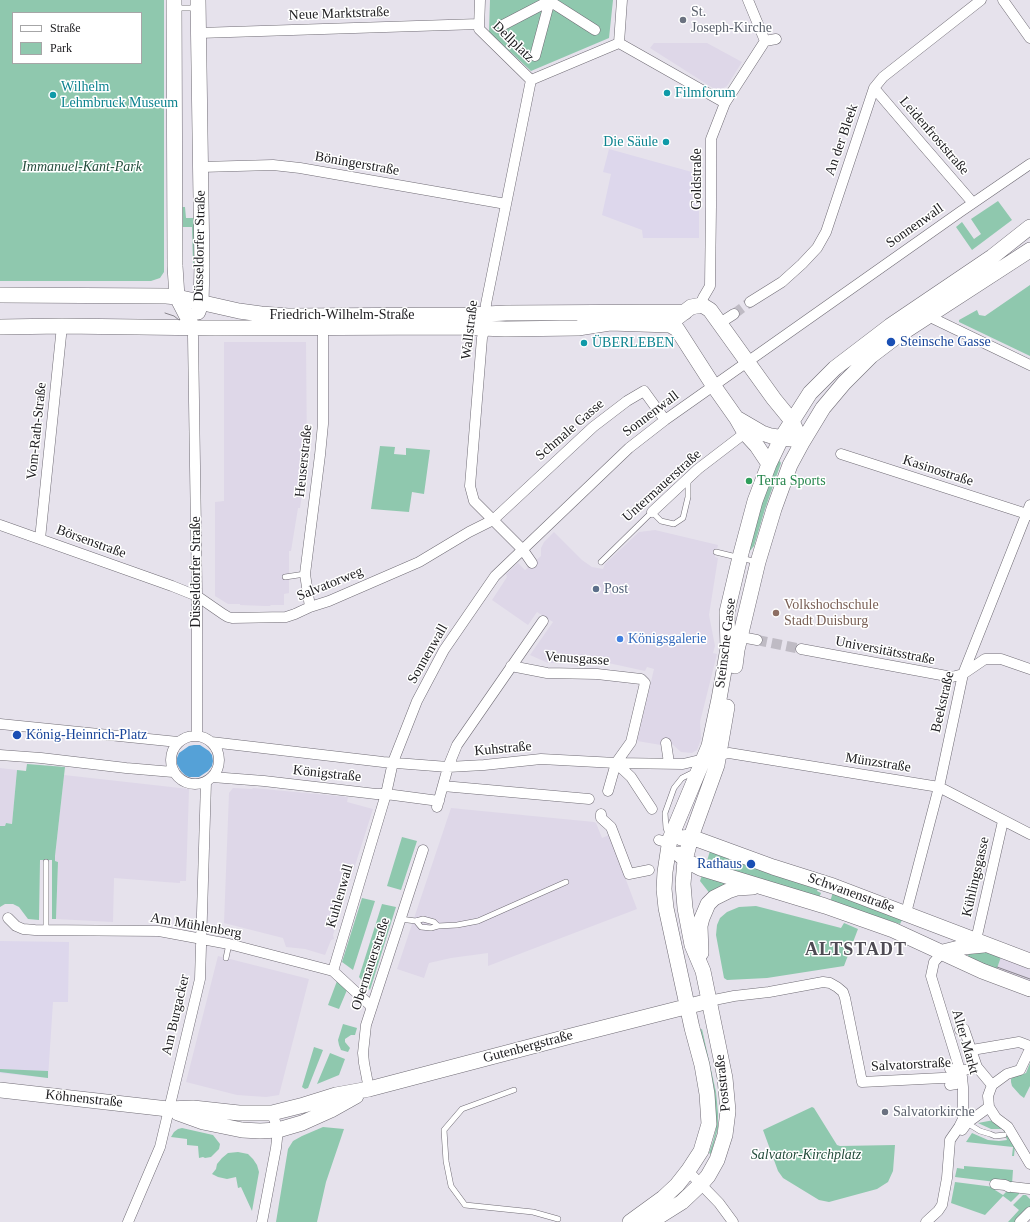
<!DOCTYPE html>
<meta charset="utf-8">
<style>
body{margin:0}
#map{position:relative;width:1030px;height:1222px;overflow:hidden;background:#e6e2ec;font-family:"Times New Roman",serif}
canvas{display:block}
.legend{position:absolute;left:12px;top:12px;width:130px;height:52px;box-sizing:border-box;background:#fff;border:1px solid #a6a6a7;margin:0;padding:5px 7px;list-style:none;font-size:12px;color:#212023}
.legend li{display:flex;align-items:center;gap:8px;height:20px}
.legend b{width:20px;border:1px solid #a6a6a7}
</style>
<div id="map">
<canvas width="1030" height="1222"></canvas>
<ul class="legend">
<li><b style="height:5px;background:#fff"></b>Straße</li>
<li><b style="height:11px;background:#8fc8ae"></b>Park</li>
</ul>
</div>
<script>
const g = document.querySelector('canvas').getContext('2d');
g.lineJoin = 'round';
function paint(path, color) { g.fillStyle = color; g.fill(path, 'evenodd'); }
const poly = rows => new Path2D(rows.map(r => 'M' + r).join(''));
function strokePath(path, color, width, dash) { g.strokeStyle = color; g.lineWidth = width; g.lineCap = dash ? 'butt' : 'round'; g.setLineDash(dash || []); g.stroke(path); }
function drawText(font, color, halo, rows, align = 'center') {
  g.font = font + ' "Times New Roman",serif'; g.lineWidth = 3; g.setLineDash([]); g.textBaseline = 'middle'; g.strokeStyle = halo; g.fillStyle = color; for (const [text, x, y, turn = 0] of rows) {
    g.save(); g.translate(x, y); g.rotate((+turn || 0) * Math.PI / 180); g.textAlign = isNaN(turn) ? turn : align; if (halo) g.strokeText(text, 0, 0); g.fillText(text, 0, 0); g.restore();
  }
}
paint(poly([
 [654,43,707,43,742,62,727,86,722,89,716,90,650,48],
 [224,342,306,342,307,459,300,508,298,508,291,551,289,551,289,593,284,594,284,605,271,605,270,606,265,606,240,605,240,604,228,604,215,596,215,502,224,501],
 [655,530,718,545,715,557,718,558,709,615,715,646,713,653,717,654,700,722,701,739,697,750,692,753,681,752,672,744,661,742,661,745,637,741,654,669,647,667,645,671,590,659,590,662,548,663,530,655,553,622,537,612,528,625,492,600,507,577,506,574,518,563,525,570,541,556,541,548,544,542,554,532,582,560,592,567,603,569,605,564,639,532],
 [0,768,17,770,12,824,6,823,5,826,0,826],
 [64,775,189,789,186,881,180,881,180,883,165,882,114,878,113,922,56,919,58,862,55,861,55,856],
 [233,788,252,789,253,788,348,797,347,802,373,809,333,935,334,939,331,940,325,955,305,949,286,947,283,938,224,923,229,793],
 [451,808,594,822,596,823,602,838,609,835,637,909,488,966,488,953,451,958,429,963,424,978,397,969],
 [218,956,309,979,279,1095,266,1097,237,1095,186,1082],
 [1001,957,1030,968,1030,983,996,971]
]), '#ded7e8');
paint(poly([
 [609,149,699,174,699,238,643,238,642,230,602,215,611,174,603,172],
 [0,941,69,942,68,1002,53,1002,48,1078,0,1073]
]), '#ddd7ec');
paint(poly([
 [0,0,164,0,164,272,160,278,151,281,0,281],
 [13,13,141,13,141,63,13,63],
 [490,0,613,0,609,38,531,71,489,32],
 [998,201,1012,220,972,250,956,227,962,222,974,239,981,234,971,219],
 [180,207,185,207,186,218,196,218,198,263,193,263,192,227,180,227],
 [1030,285,1030,356,959,322,959,320,977,310,979,315,985,316],
 [380,446,395,447,394,454,406,455,406,448,430,450,424,494,412,492,409,512,371,509],
 [779,460,781,463,765,509,754,546,749,552,748,551,761,505,769,481],
 [27,764,65,767,55,856,55,861,58,862,56,919,52,919,52,860,40,860,39,920,28,919,19,907,13,904,5,904,0,907,0,826,5,826,6,823,12,824,17,770,26,771],
 [402,837,417,841,401,890,387,886],
 [710,851,818,888,817,891,821,893,819,898,706,864],
 [703,872,734,881,711,895,700,881],
 [833,892,903,918,900,924,830,902],
 [362,898,375,901,353,970,342,962],
 [382,904,396,907,370,990,359,977],
 [756,906,841,928,844,923,858,929,844,966,767,978,727,980,724,978,716,935,717,925,720,918,727,912,739,907],
 [983,951,1001,957,996,971,968,959,968,956,969,953],
 [337,981,347,990,339,1009,328,1005],
 [343,1024,357,1028,355,1035,351,1035,345,1039,345,1042,350,1048,348,1052,341,1050,339,1045,338,1040],
 [702,1029,716,1092,718,1113,718,1128,711,1154,709,1153,713,1141,716,1129,716,1113,713,1093,699,1030],
 [314,1047,323,1050,308,1088,305,1089,302,1087],
 [330,1053,345,1059,339,1075,317,1084],
 [1030,1063,1030,1086,1024,1098,1020,1095,1012,1086,1011,1082,1011,1079,1013,1077,1026,1073],
 [0,1069,48,1071,48,1078,0,1072],
 [812,1107,814,1108,837,1145,840,1146,895,1145,893,1171,888,1182,877,1189,829,1202,819,1200,783,1178,778,1171,763,1130],
 [994,1120,1005,1129,1015,1146,1014,1156,1012,1156,1013,1147,966,1142,972,1133,988,1140,999,1141,1007,1140,1003,1129,991,1129,978,1123],
 [323,1127,344,1129,326,1182,317,1222,276,1222,288,1149,293,1141,302,1136],
 [182,1128,213,1135,220,1144,219,1149,211,1157,205,1158,203,1157,199,1158,198,1146,187,1145,187,1139,171,1137,174,1132,178,1129],
 [238,1152,248,1154,253,1159,257,1165,259,1172,252,1211,241,1187,238,1188,236,1177,227,1179,218,1177,212,1174,216,1169,217,1164,222,1158,228,1153],
 [964,1166,1013,1170,1012,1184,955,1177,957,1168,964,1169],
 [955,1182,994,1187,995,1190,1003,1195,1008,1190,1019,1191,1019,1194,1011,1202,1003,1196,985,1215,951,1203],
 [1023,1195,1026,1195,1030,1199,1030,1208,1016,1222,1008,1222,1019,1210,1013,1205]
]), '#8fc8ae');
paint(poly([
 [194,745,200,745,209,751,212,755,213,761,212,766,208,771,199,777,189,777,185,775,181,771,177,764,177,758,179,753,189,746]
]), '#55a1d7');
strokePath(poly([
 [734,314,750,302],
 [757,640,801,649]
]), '#bfbbc4', 10, [10, 5]);
const lane = poly([
 [175,8,197,8],
 [716,552,757,562],
 [601,562,652,512,661,521,674,524,683,518,688,497,688,480],
 [285,577,305,574],
 [668,834,666,828,665,813,674,788,682,778,694,772],
 [400,919,416,921,423,919,434,922,438,926],
 [416,921,421,927,431,928,438,926,457,925,478,921,566,882],
 [46,930,46,862],
 [226,958,229,944],
 [514,1090,462,1109,444,1130,446,1161,451,1186,465,1205,533,1212,558,1219],
 [967,1123,980,1131,990,1134,995,1136,1004,1135]
]);
const street = poly([
 [480,0,479,29,531,80],
 [548,0,595,30],
 [748,0,765,41],
 [1003,0,1030,38],
 [503,25,549,1],
 [199,33,479,24],
 [619,43,725,103],
 [619,43,622,0],
 [535,56,550,0],
 [531,80,486,304,485,328,482,338,470,486,474,501,523,550,532,563],
 [531,80,619,43],
 [874,88,921,143,973,203],
 [201,167,273,165,300,168,506,204],
 [750,302,782,282,802,264,817,248,826,232,874,88,883,77,981,0],
 [702,305,703,298,710,286,711,206,711,139,725,103,765,41,776,39],
 [928,316,1030,365],
 [720,323,734,314],
 [193,336,197,596,197,736],
 [841,454,1030,515],
 [652,512,698,469,745,433],
 [0,525,172,586,197,596,223,614,228,617,232,618,286,617,295,614,310,607,329,601,419,562,469,532,493,520,593,427,627,401,644,391,665,420],
 [40,539,62,326],
 [310,607,305,574,320,455,323,424,323,322],
 [734,637,741,637,757,640],
 [801,649,952,677,963,674,985,659,1001,659,1030,669],
 [511,666,547,673,597,674,641,679,645,683,631,742,616,763,608,791],
 [0,724,178,742],
 '171 760a24 24 0 1 1 48 0a24 24 0 1 1-48 0Z',
 [211,742,383,762,448,767,484,765,541,759,616,763,683,764,729,753,939,787,1030,834],
 [666,743,669,763],
 [0,755,41,758,126,768,173,772],
 [616,763,631,777,652,809],
 [212,777,264,781,376,794,386,794,439,801],
 [443,786,589,799],
 [437,807,448,767,457,745,543,621],
 [601,814,601,818,611,827,629,874,649,870],
 [659,840,669,843],
 [906,913,939,787,963,674,1030,505],
 [8,918,16,926,23,929,35,930,159,931,202,939,229,944,333,971,372,1007],
 [976,940,1003,821],
 [333,971,386,794,393,762,406,729,417,701,444,650,495,576,629,448,665,420,960,212,1030,164],
 [709,1001,734,996,769,992,823,982,830,983,837,987,843,992,845,998,862,1082,962,1077],
 [960,1030,964,1029,977,1067],
 [1030,1049,1020,1070,1007,1074,992,1085,988,1096,989,1107,996,1118,1008,1127,1030,1164],
 [972,1050,1019,1042,1030,1046],
 [950,1069,965,1070,977,1067,992,1085],
 [950,1085,956,1084],
 [369,1089,364,1063,363,1053,366,1025,423,850],
 [962,1130,967,1123,989,1107],
 [688,1171,719,1203,733,1222],
 [995,1184,1005,1185,1009,1187],
 [1012,1187,1030,1189],
 [128,1222,160,1147,200,979,206,782],
 [262,1222,276,1148,278,1130,272,1113],
 [926,1222,938,1211,942,1205,947,1178,950,1140,959,1127,963,1119,963,1087,962,1077,931,976,934,962,943,952],
 [1020,1222,1030,1212]
]);
const secondary = poly([
 [174,0,175,266,177,297,193,328],
 [198,0,202,266,201,303,198,312],
 [0,295,166,296,177,297,239,311,261,314,288,316,467,315,506,313,685,312],
 [678,317,691,307,702,305,710,310,774,399,792,421,796,430],
 [0,327,62,326,215,328,458,327,505,329,578,328,610,323,670,325,677,329,713,385,737,419,745,433,757,446,769,464],
 [738,419,762,433,771,436,791,439],
 [735,666,737,650,758,562,774,509,790,465,803,441,823,408,844,383,871,356,896,337,1030,250],
 [681,838,691,837,773,867,833,886,1030,961],
 [679,854,685,860,700,868,825,906,893,930,982,971,1030,989],
 [943,952,963,947,984,945],
 [701,953,700,926,702,918,708,904,714,898,728,891,737,888,753,887],
 [0,1090,168,1109,193,1108,239,1113,272,1113,304,1105,336,1095,369,1089,571,1036,709,1001],
 [178,1113,203,1122,242,1130,260,1131,278,1130,302,1123,331,1110,356,1096],
 [630,1222,663,1198,677,1185,688,1171,701,1151,709,1124,707,1094,702,1065,692,1028,666,908,664,889,665,872,670,839,709,746,719,699,728,648,727,612,740,557,755,501,769,464,782,437,810,393,835,368,890,326,992,257,1030,227],
 [650,1222,682,1202,701,1184,708,1176,717,1160,725,1135,728,1111,725,1078,703,971,692,945,685,908,683,884,685,860,691,837,717,765,727,707]
]);
strokePath(lane, '#706c75', 6);
strokePath(street, '#706c75', 11);
strokePath(secondary, '#706c75', 16);
strokePath(lane, '#fff', 5);
strokePath(street, '#fff', 10);
strokePath(secondary, '#fff', 15);
strokePath(poly([
 [165,313,174,316,179,320],
 [997,967,1030,979]
]), '#88858c', 1);
for (const [x, y, r, color] of [
 [683,20,4,"#6b7280"],
 [667,93,4,"#0f9aa8"],
 [53,95,4,"#0f9aa8"],
 [666,142,4,"#0f9aa8"],
 [891,342,5,"#1a4fb4"],
 [584,343,4,"#0f9aa8"],
 [749,481,4,"#2e9e5b"],
 [596,589,4,"#5c6f8a"],
 [776,613,4,"#8d6e63"],
 [620,639,4,"#3f7fe0"],
 [17,735,5,"#1a4fb4"],
 [751,864,5,"#1a4fb4"],
 [885,1112,4,"#6b7280"]
]) { const dot = new Path2D(); dot.arc(x, y, r, 0, 2 * Math.PI); g.fillStyle = color; g.fill(dot); strokePath(dot, '#fff', 1.5); }
drawText('14px', '#5b616d', '#fff', [
 ["St.",691,12],
 ["Joseph-Kirche",691,28],
 ["Salvatorkirche",893,1112]
], 'left');
drawText('14px', '#212023', '#fff', [
 ["Neue Marktstraße",339,14,-2],
 ["Dellplatz",513,42,44],
 ["Leidenfroststraße",934,136,49],
 ["An der Bleek",842,140,-71],
 ["Böningerstraße",357,164,10],
 ["Goldstraße",697,179,-90],
 ["Sonnenwall",915,226,-35],
 ["Düsseldorfer Straße",200,246,-89],
 ["Friedrich-Wilhelm-Straße",342,315],
 ["Wallstraße",470,330,-83],
 ["Sonnenwall",651,414,-37],
 ["Schmale Gasse",570,430,-41],
 ["Vom-Rath-Straße",37,431,-84],
 ["Heuserstraße",304,461,-84],
 ["Kasinostraße",938,471,18],
 ["Untermauerstraße",662,486,-42],
 ["Börsenstraße",91,542,20],
 ["Düsseldorfer Straße",196,572,-90],
 ["Salvatorweg",330,584,-22],
 ["Steinsche Gasse",726,643,-83],
 ["Universitätsstraße",885,651,11],
 ["Sonnenwall",428,654,-60],
 ["Venusgasse",577,659,4],
 ["Beekstraße",943,702,-77],
 ["Kuhstraße",503,749,-5],
 ["Münzstraße",878,763,9],
 ["Königstraße",327,774,6],
 ["Kühlingsgasse",976,877,-77],
 ["Schwanenstraße",851,893,20],
 ["Kuhlenwall",340,896,-74],
 ["Am Mühlenberg",196,926,10],
 ["Obermauerstraße",371,964,-72],
 ["Am Burgacker",176,1015,-77],
 ["Alter Markt",965,1042,74],
 ["Gutenbergstraße",528,1047,-15],
 ["Salvatorstraße",911,1065,-3],
 ["Poststraße",723,1083,-96],
 ["Köhnenstraße",84,1099,6]
]);
drawText('14px', '#0d838f', '#fff', [
 ["Wilhelm",61,87],
 ["Lehmbruck Museum",61,103],
 ["Filmforum",675,93],
 ["Die Säule",658,142,"right"],
 ["ÜBERLEBEN",592,343]
], 'left');
drawText('italic 14px', '#234c3b', '#fff', [
 ["Immanuel-Kant-Park",82,167],
 ["Salvator-Kirchplatz",806,1155]
]);
drawText('14px', '#164399', '#fff', [
 ["Steinsche Gasse",900,342],
 ["König-Heinrich-Platz",26,735],
 ["Rathaus",742,864,"right"]
], 'left');
drawText('14px', '#27864d', '#fff', [
 ["Terra Sports",757,481]
], 'left');
drawText('14px', '#4e5e75', '#fff', [
 ["Post",604,589]
], 'left');
drawText('14px', '#785e54', '#fff', [
 ["Volkshochschule",784,605],
 ["Stadt Duisburg",784,621]
], 'left');
drawText('14px', '#366cbe', '#fff', [
 ["Königsgalerie",628,639]
], 'left');
g.letterSpacing = '1px';
drawText('bold 18px', '#4e4b53', '#fff', [
 ["ALTSTADT",856,950]
]);
g.letterSpacing = '0px';
</script>
